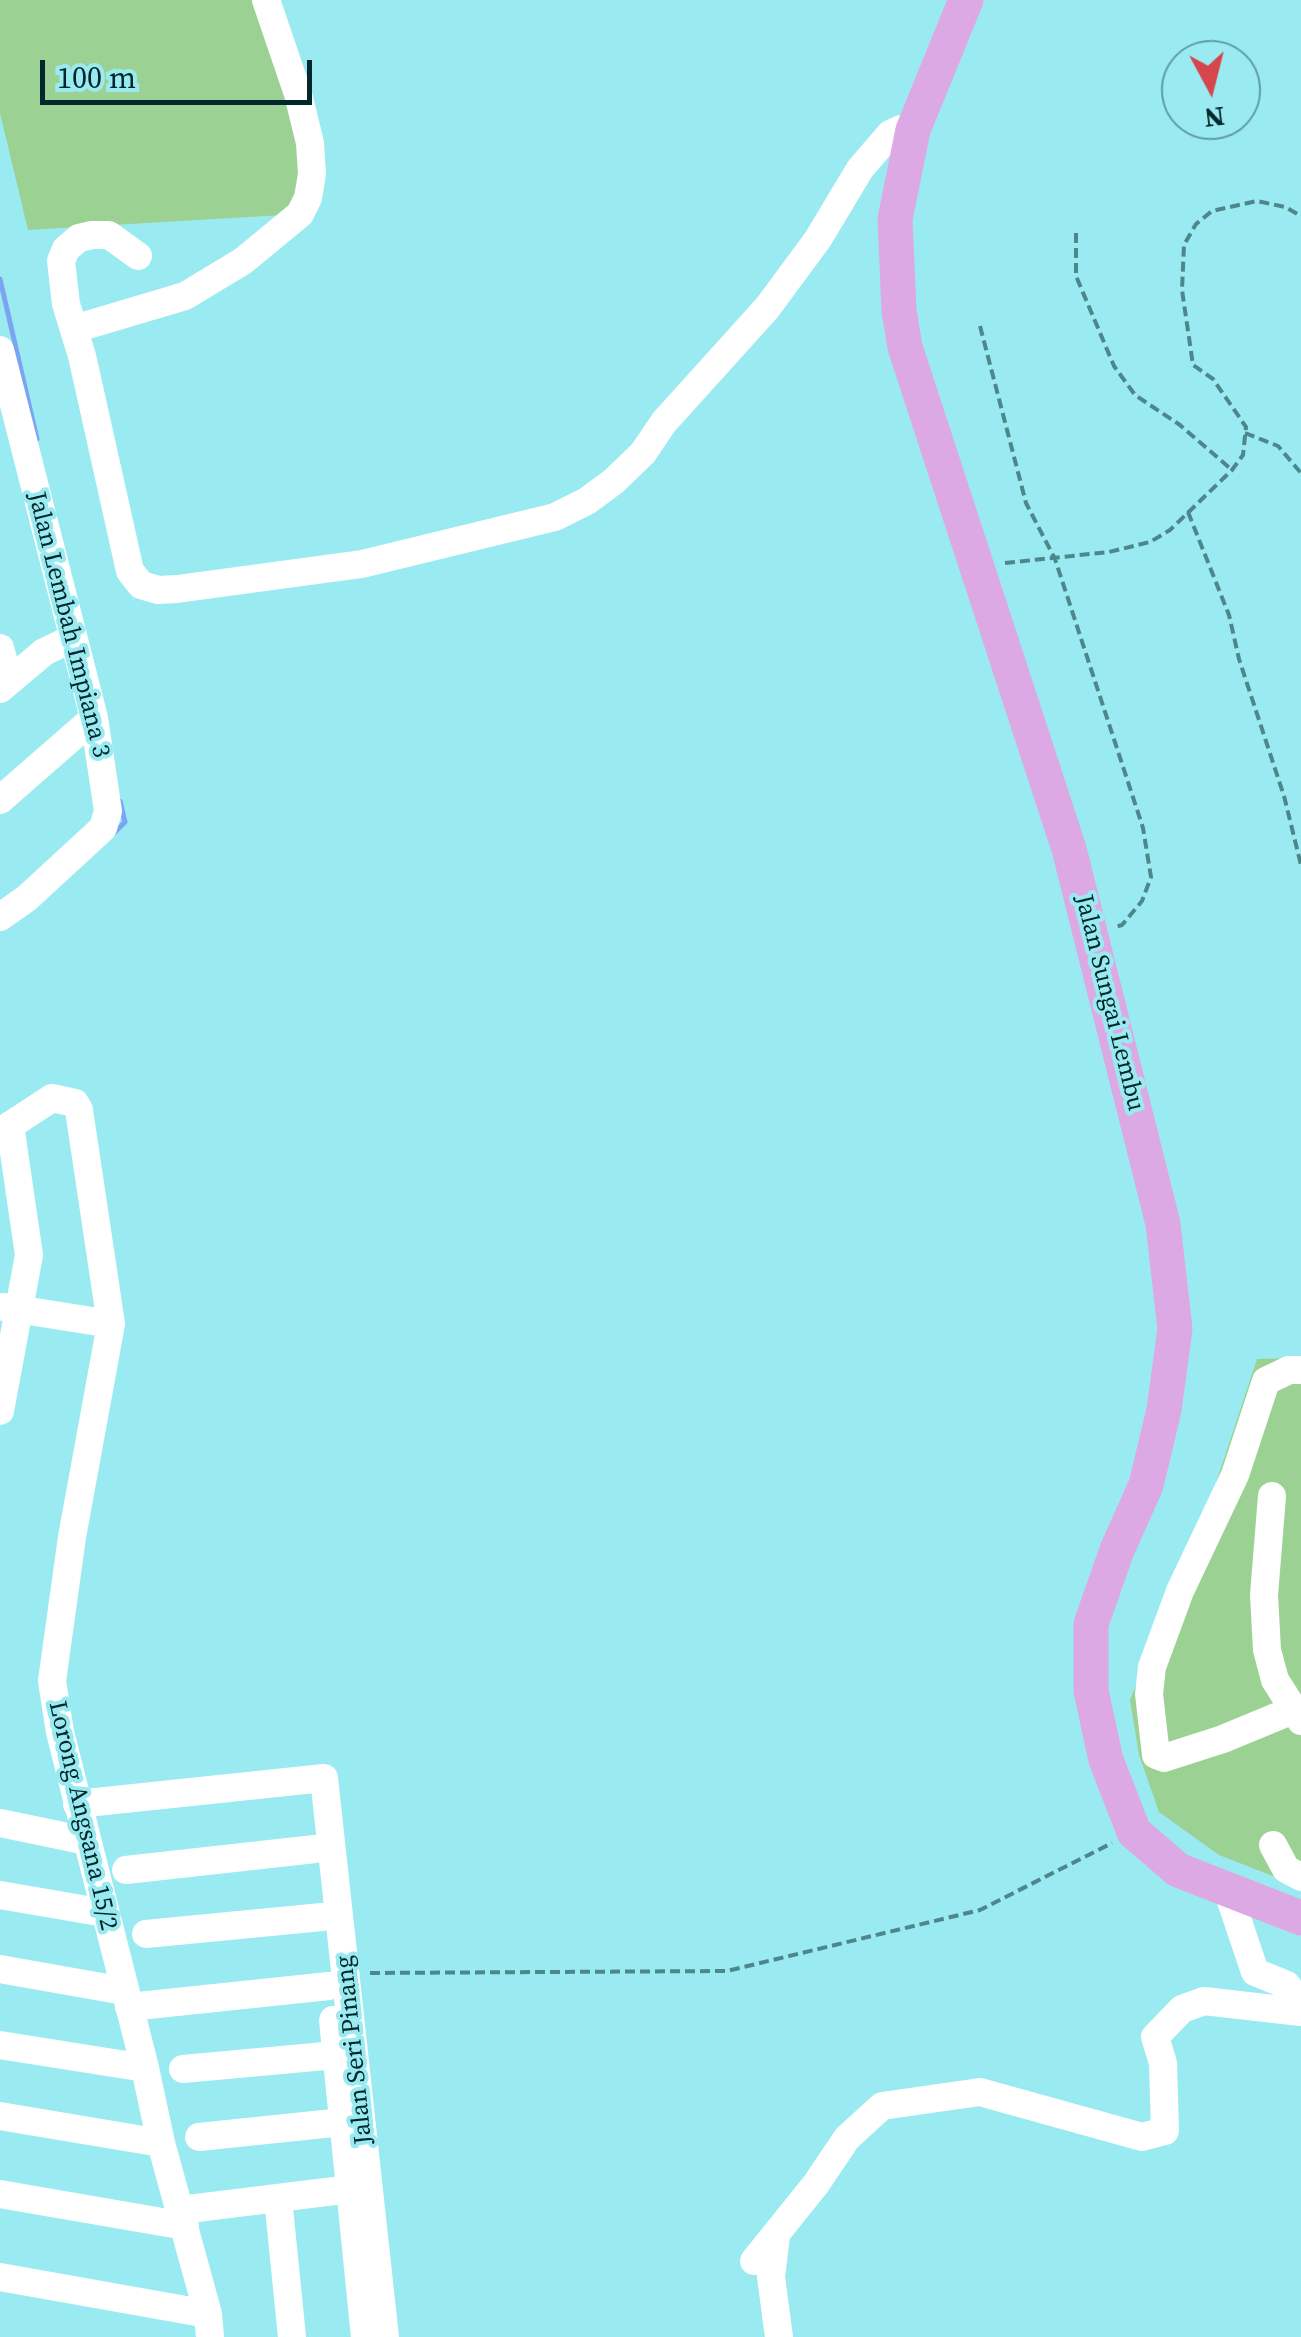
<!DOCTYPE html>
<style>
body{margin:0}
#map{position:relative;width:1301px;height:2337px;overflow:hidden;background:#9aebf1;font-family:"Source Serif 4",serif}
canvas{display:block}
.north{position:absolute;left:1161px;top:40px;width:100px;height:100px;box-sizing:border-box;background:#9aebf1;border:2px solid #5e9da1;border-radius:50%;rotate:173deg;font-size:28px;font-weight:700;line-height:40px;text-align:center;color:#03272a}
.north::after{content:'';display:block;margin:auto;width:35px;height:45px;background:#d6464d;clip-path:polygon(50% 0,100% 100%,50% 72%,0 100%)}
.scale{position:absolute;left:40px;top:60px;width:272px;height:45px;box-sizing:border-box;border:5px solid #03272a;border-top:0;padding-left:12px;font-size:30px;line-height:35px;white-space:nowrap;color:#03272a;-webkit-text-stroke:8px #9aebf1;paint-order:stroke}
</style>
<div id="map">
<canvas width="1301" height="2337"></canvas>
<div class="north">N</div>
<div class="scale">100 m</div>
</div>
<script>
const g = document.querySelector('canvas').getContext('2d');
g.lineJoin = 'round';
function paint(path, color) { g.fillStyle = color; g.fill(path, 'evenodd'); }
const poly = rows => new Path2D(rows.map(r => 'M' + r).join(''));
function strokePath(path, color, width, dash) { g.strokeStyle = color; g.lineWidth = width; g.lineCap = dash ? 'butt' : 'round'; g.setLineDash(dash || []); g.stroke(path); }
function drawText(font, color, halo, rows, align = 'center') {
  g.font = font + ' "Source Serif 4",serif'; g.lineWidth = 8; g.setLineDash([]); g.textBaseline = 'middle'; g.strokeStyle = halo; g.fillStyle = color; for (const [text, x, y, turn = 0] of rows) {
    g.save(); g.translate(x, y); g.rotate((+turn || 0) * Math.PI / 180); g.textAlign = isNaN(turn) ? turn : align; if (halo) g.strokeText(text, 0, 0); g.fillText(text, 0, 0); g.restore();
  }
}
paint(poly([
 [0,0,258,0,317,213,28,230,0,113],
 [1301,1358,1301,1887,1219,1855,1159,1812,1139,1755,1130,1700,1204,1519,1257,1359]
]), '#9bd293');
strokePath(poly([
 [0,279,37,439],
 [113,834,125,822,120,801]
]), '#7ba5f2', 5);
strokePath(poly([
 [1076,233,1076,276,1114,366,1135,395,1180,425,1232,470],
 [980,326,1026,503,1055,559,1143,828,1151,877,1142,901,1122,925,1115,927],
 [1245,433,1278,446,1301,473],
 [1188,512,1229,615,1239,659,1284,796,1301,865],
 [1005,563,1109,552,1150,542,1170,530,1232,470,1243,455,1246,427,1213,379,1193,365,1182,290,1184,245,1196,224,1212,211,1257,201,1285,207,1301,216],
 [370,1973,727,1971,980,1910,1112,1843]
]), '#4d878b', 4, [10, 5]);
strokePath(poly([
 [138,256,109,235,92,235,79,238,66,249,61,261,66,304,82,356,130,571,141,585,158,590,177,589,362,564,555,517,587,501,614,481,643,453,664,422,767,308,818,239,860,169,890,134,901,129,913,130],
 [74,329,185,296,243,261,300,214,308,198,312,174,310,143,298,94,266,0],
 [0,350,94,718,108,811,103,828,27,898,0,917],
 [0,648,9,681],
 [0,689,44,652,73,638],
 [0,800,94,718],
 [0,1132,52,1098,75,1103,79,1110,111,1324,72,1537,52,1681,60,1732,145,2068,161,2143,208,2314,210,2337],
 [4,1307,111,1324],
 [0,1411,29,1255,10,1125],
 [1272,1496,1264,1595,1267,1650,1275,1680,1301,1721],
 [1293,1710,1223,1739,1164,1758,1156,1755,1149,1694,1152,1667,1180,1591,1235,1475,1266,1381,1289,1370,1301,1370],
 [77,1804,324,1778,385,2337],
 [0,1823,87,1841],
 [1273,1845,1286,1869,1301,1877],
 [126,1870,315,1849],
 [1227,1889,1255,1972,1287,1985,1301,2010],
 [0,1895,105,1913],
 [146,1934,322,1917],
 [0,1969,124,1991],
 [129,2007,329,1986],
 [333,2020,365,2337],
 [0,2045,145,2068],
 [183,2069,336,2055],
 [0,2116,161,2143],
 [199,2137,343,2122],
 [0,2194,185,2226],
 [278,2198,292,2337],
 [180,2210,367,2187],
 [776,2236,771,2277,779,2337],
 [754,2261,816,2184,847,2138,882,2106,980,2092,1142,2137,1165,2131,1163,2063,1155,2037,1182,2009,1204,2001,1301,2012],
 [0,2277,208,2314]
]), '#fff', 28);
strokePath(poly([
 [966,0,913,130,895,219,899,311,905,347,1069,849,1163,1224,1175,1329,1164,1410,1146,1485,1117,1550,1091,1624,1091,1691,1106,1760,1134,1832,1178,1870,1301,1918]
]), '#dca9e5', 35);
drawText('25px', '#03272a', '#9aebf1', [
 ["Jalan Lembah Impiana 3",68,625,76],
 ["Jalan Sungai Lembu",1109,1003,76],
 ["Lorong Angsana 15/2",82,1816,77],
 ["Jalan Seri Pinang",355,2050,-96]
]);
</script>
